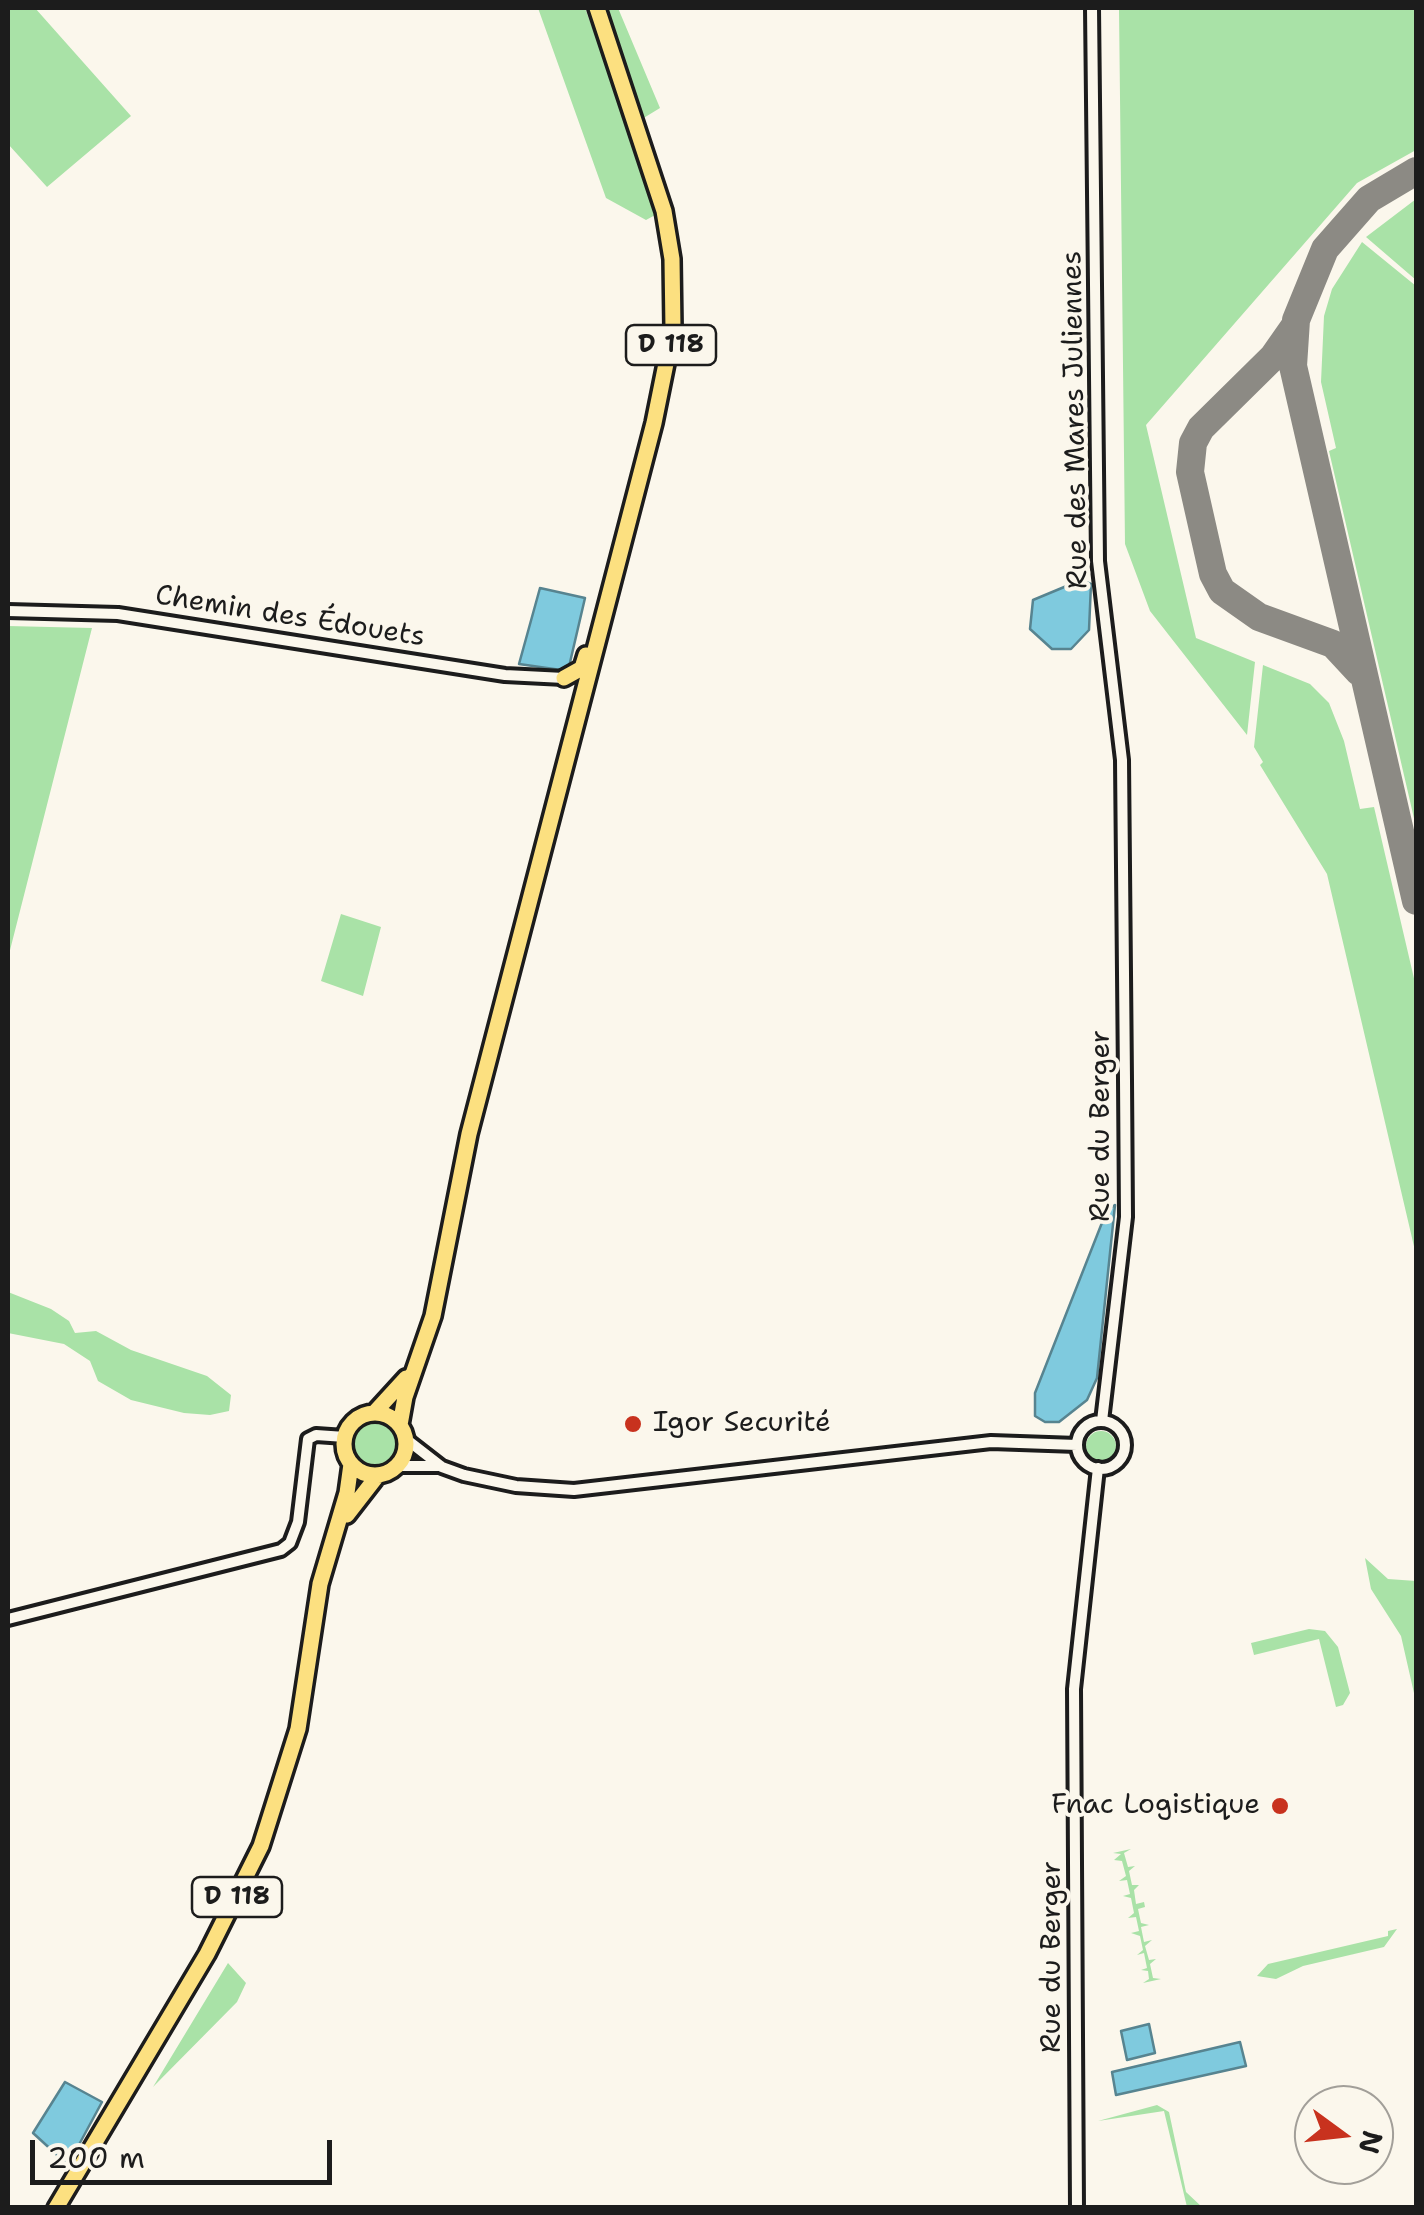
<!DOCTYPE html>
<meta charset="utf-8">
<style>
body{margin:0}
#map{position:relative;width:1424px;height:2215px;overflow:hidden;background:#fbf7ec;font-family:"Shantell Sans",sans-serif}
canvas{display:block}
.frame{position:absolute;inset:0;border:10px solid #1c1c1c;pointer-events:none}
.north{position:absolute;left:1294px;top:2085px;width:100px;height:100px;box-sizing:border-box;background:#fbf7ec;border:2px solid #a29f99;border-radius:50%;rotate:105deg;font-size:28px;font-weight:700;line-height:40px;text-align:center;color:#1c1c1c}
.north::after{content:'';display:block;margin:auto;width:35px;height:45px;background:#c8321e;clip-path:polygon(50% 0,100% 100%,50% 72%,0 100%)}
.scale{position:absolute;left:30px;top:2140px;width:302px;height:45px;box-sizing:border-box;border:5px solid #1c1c1c;border-top:0;padding-left:12px;font-size:30px;line-height:35px;white-space:nowrap;color:#1c1c1c;-webkit-text-stroke:8px #fbf7ec;paint-order:stroke}
</style>
<div id="map">
<canvas width="1424" height="2215"></canvas>
<div class="frame"></div>
<div class="north">N</div>
<div class="scale">200 m</div>
</div>
<script>
const g = document.querySelector('canvas').getContext('2d');
g.lineJoin = 'round';
function paint(path, color) { g.fillStyle = color; g.fill(path, 'evenodd'); }
const poly = rows => new Path2D(rows.map(r => 'M' + r).join(''));
function strokePath(path, color, width, dash) { g.strokeStyle = color; g.lineWidth = width; g.lineCap = dash ? 'butt' : 'round'; g.setLineDash(dash || []); g.stroke(path); }
function drawText(font, color, halo, rows, align = 'center') {
  g.font = font + ' "Shantell Sans",sans-serif'; g.lineWidth = 8; g.setLineDash([]); g.textBaseline = 'middle'; g.strokeStyle = halo; g.fillStyle = color; for (const [text, x, y, turn = 0] of rows) {
    g.save(); g.translate(x, y); g.rotate((+turn || 0) * Math.PI / 180); g.textAlign = isNaN(turn) ? turn : align; if (halo) g.strokeText(text, 0, 0); g.fillText(text, 0, 0); g.restore();
  }
}
paint(poly([
 [8,8,35,8,131,116,47,187,8,144],
 [538,8,585,8,647,176,657,214,646,220,606,198],
 [604,8,618,8,660,108,642,119],
 [1119,8,1416,8,1416,150,1357,183,1146,425,1196,638,1255,662,1247,735,1150,611,1125,544],
 [1416,199,1416,280,1366,237],
 [1362,242,1416,286,1416,827,1329,451,1336,448,1321,382,1324,316,1332,289],
 [8,626,92,628,8,958],
 [1263,665,1310,684,1329,703,1344,741,1360,809,1374,807,1416,987,1416,1255,1327,874,1260,765,1263,762,1254,747],
 [341,914,381,927,363,996,321,981],
 [8,1292,51,1309,69,1321,75,1333,96,1331,131,1350,207,1376,231,1395,229,1411,210,1415,184,1413,131,1400,98,1381,90,1361,64,1344,8,1333],
 '350 1444a24 24 0 1 1 48 0a24 24 0 1 1-48 0Z',
 '1086 1446a15 15 0 1 1 30 0a15 15 0 1 1-30 0Z',
 [1365,1558,1388,1579,1416,1581,1416,1702,1401,1636,1371,1589],
 [1309,1629,1325,1631,1338,1647,1350,1693,1343,1705,1336,1707,1319,1639,1254,1655,1251,1643],
 [1131,1849,1124,1853,1128,1867,1135,1866,1129,1871,1132,1885,1139,1885,1134,1890,1136,1904,1144,1902,1145,1907,1138,1909,1141,1923,1149,1925,1141,1927,1144,1942,1152,1940,1145,1946,1149,1960,1156,1959,1150,1964,1153,1978,1161,1979,1143,1983,1149,1979,1148,1971,1141,1970,1147,1968,1144,1953,1137,1955,1143,1950,1140,1936,1131,1933,1139,1931,1136,1917,1128,1918,1134,1913,1131,1898,1123,1896,1130,1894,1127,1880,1119,1881,1126,1876,1122,1861,1114,1860,1121,1854,1113,1853],
 [1397,1929,1384,1947,1303,1966,1276,1979,1257,1976,1268,1964,1388,1936,1388,1931],
 [228,1963,246,1983,237,2002,153,2087],
 [1157,2105,1169,2112,1186,2192,1202,2207,1187,2207,1164,2111,1098,2121]
]), '#a9e2a7');
const water = poly([
 [1081,580,1091,584,1089,630,1071,649,1052,649,1030,629,1033,600,1081,580],
 [540,588,585,598,568,671,519,664,540,588],
 [1115,1205,1097,1378,1087,1400,1059,1422,1045,1422,1035,1416,1035,1393,1107,1210,1115,1205],
 [1149,2024,1155,2053,1127,2060,1121,2031,1149,2024],
 [1240,2042,1246,2066,1116,2095,1112,2072,1240,2042],
 [65,2082,102,2102,68,2165,33,2133,65,2082]
]);
paint(water, '#7fcade');
strokePath(water, '#578490', 2.5);
strokePath(poly([
 [1416,171,1369,199,1325,249,1296,320,1293,366,1416,901],
 [1294,327,1273,357,1201,428,1193,443,1190,472,1213,574,1222,591,1259,617,1333,644,1359,672]
]), '#8c8a84', 28);
const street = poly([
 [1092,8,1098,561,1122,760,1125,1080,1126,1217,1102,1421],
 [8,611,118,614,505,675,564,678],
 '1077 1445a24 24 0 1 1 48 0a24 24 0 1 1-48 0Z',
 [406,1439,442,1467,464,1475,516,1486,574,1490,991,1442,1077,1445],
 [397,1466,441,1466],
 [8,1619,281,1550,290,1543,298,1522,308,1439,316,1435,345,1437],
 [1077,2208,1074,1689,1098,1468]
]);
const primary = poly([
 [564,678,582,668,586,655],
 [374,1413,406,1378],
 '344 1444a31 31 0 1 1 62 0a31 31 0 1 1-62 0Z',
 [400,1425,405,1397,433,1316,469,1134,654,423,673,329,672,259,664,211,597,8],
 [347,1515,378,1475],
 [56,2208,207,1954,261,1846,298,1729,320,1584,347,1493,351,1464]
]);
strokePath(street, '#1c1c1c', 18);
strokePath(primary, '#1c1c1c', 22);
strokePath(street, '#fbf7ec', 10);
strokePath(primary, '#fce080', 15);
for (const [x, y, r, color] of [
 [633,1424,10,"#c8321e"],
 [1280,1806,10,"#c8321e"]
]) { const dot = new Path2D(); dot.arc(x, y, r, 0, 2 * Math.PI); g.fillStyle = color; g.fill(dot); strokePath(dot, '#fbf7ec', 4); }
for (const [x, y, w] of [
 [671,345,90],
 [237,1897,90]
]) { const box = new Path2D(); box.roundRect(x - w / 2, y - 20, w, 40, 8); g.fillStyle = '#fbf7ec'; g.fill(box); strokePath(box, '#1c1c1c', 2.5); }
drawText('bold 25px', '#1c1c1c', null, [
 ["D 118",671,345],
 ["D 118",237,1897]
]);
drawText('28px', '#1c1c1c', '#fbf7ec', [
 ["Rue des Mares Juliennes",1076,420,-91],
 ["Chemin des Édouets",290,617,9],
 ["Rue du Berger",1102,1126,-90],
 ["Rue du Berger",1053,1957,-90]
]);
drawText('28px', '#1c1c1c', '#fbf7ec', [
 ["Igor Securité",653,1424],
 ["Fnac Logistique",1260,1806,"right"]
], 'left');
</script>
